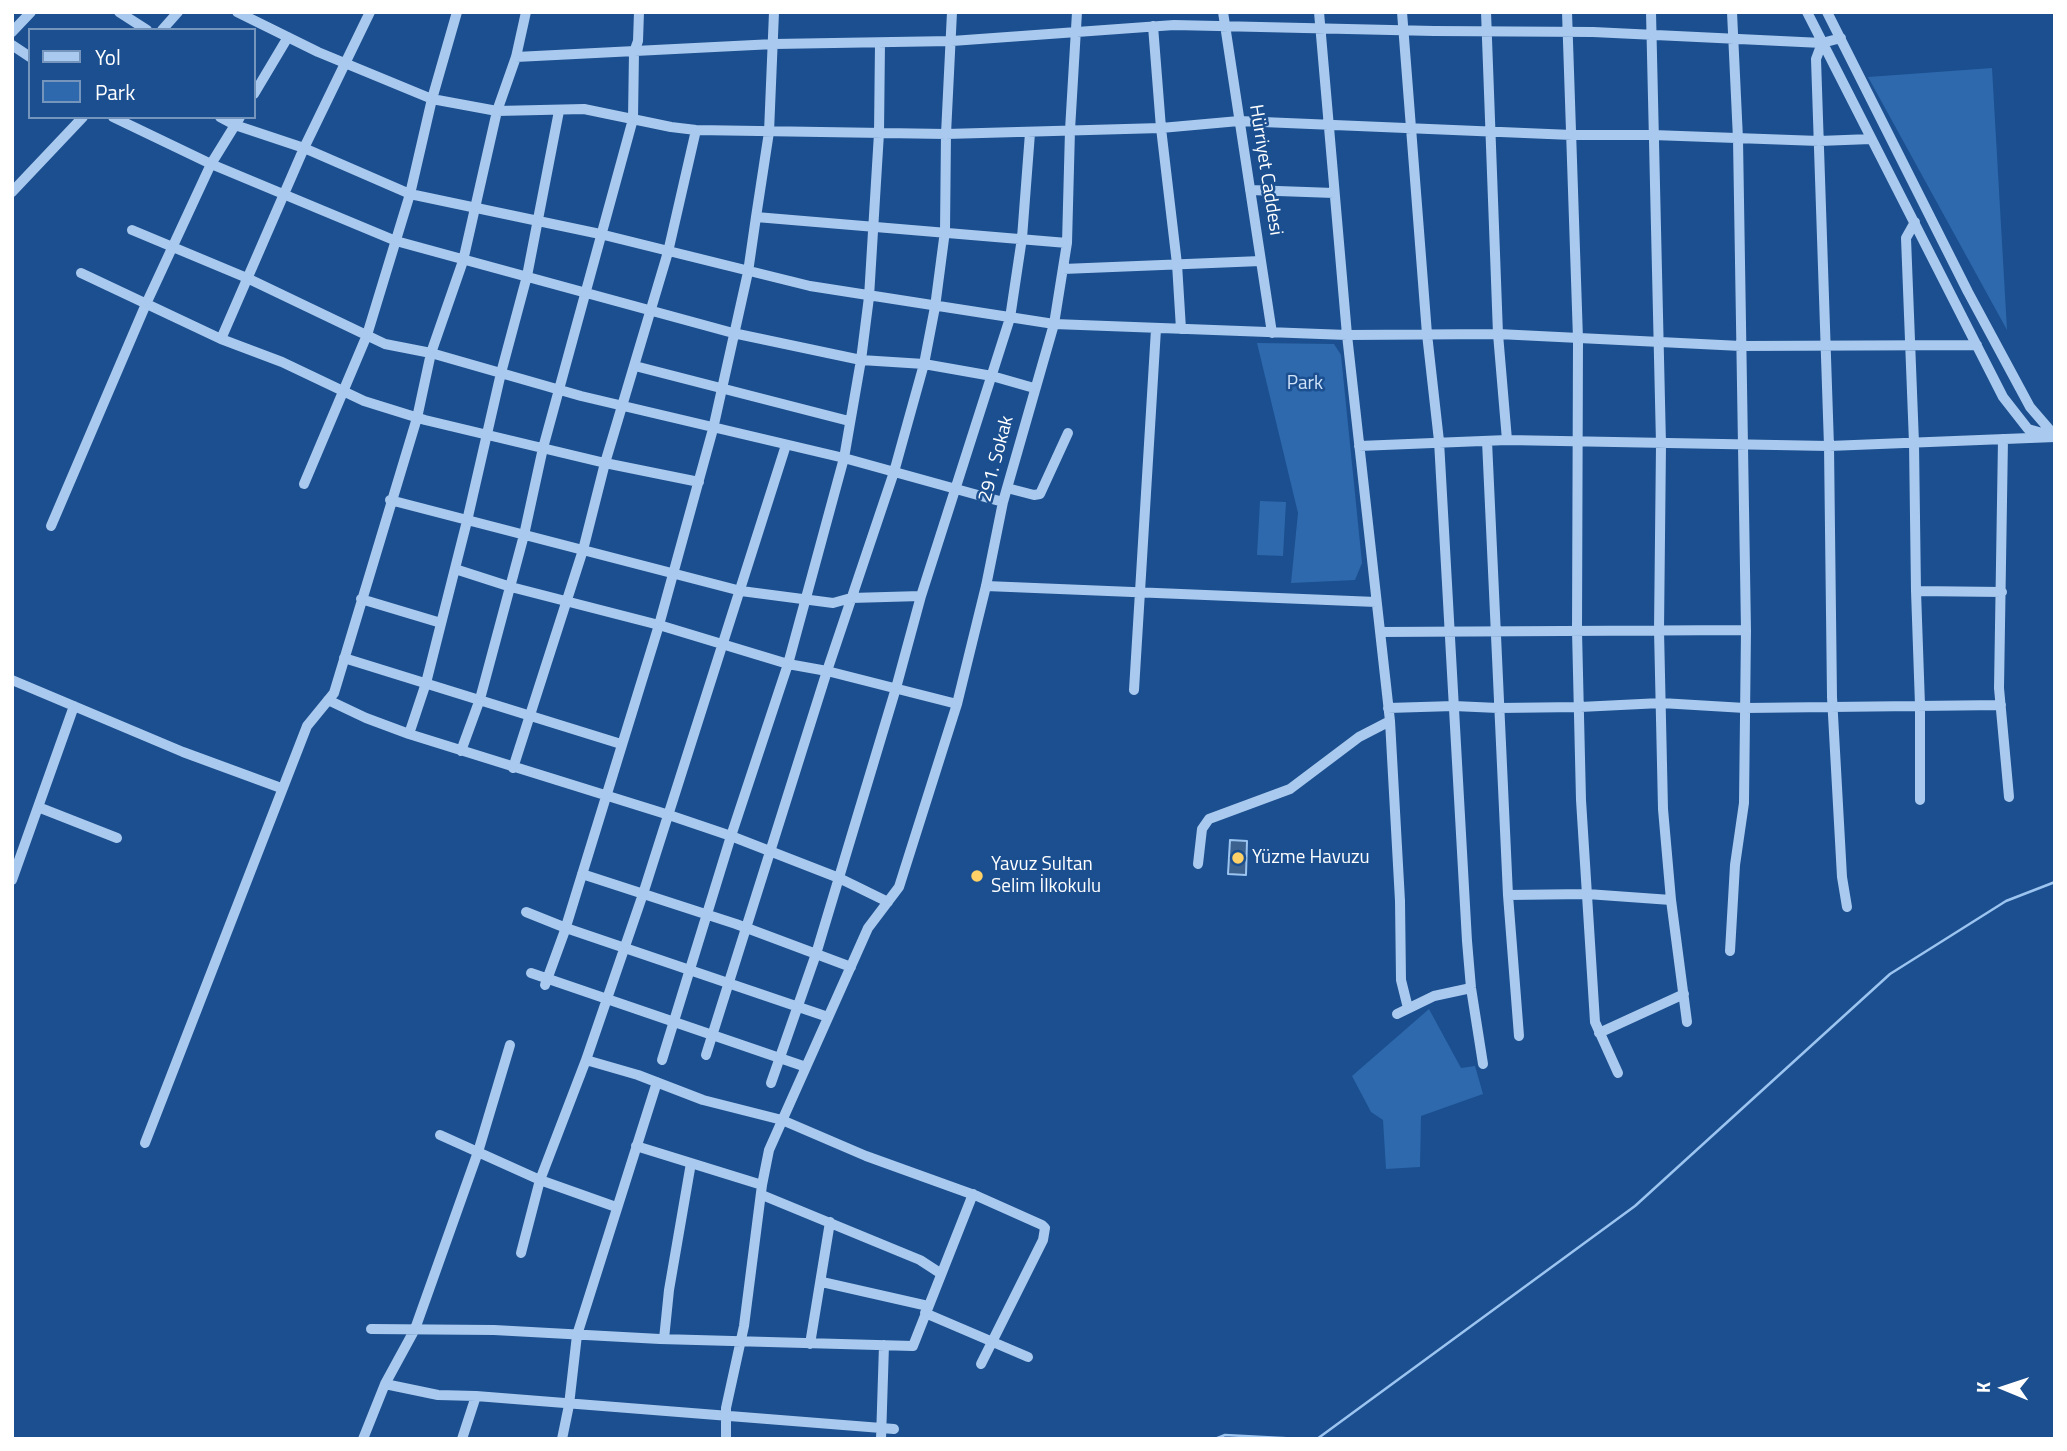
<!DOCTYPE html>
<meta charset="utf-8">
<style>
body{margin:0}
#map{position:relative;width:2067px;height:1451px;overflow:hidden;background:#1b4f8f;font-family:"Titillium Web",sans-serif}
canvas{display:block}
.frame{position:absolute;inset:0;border:14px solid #fff;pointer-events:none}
.legend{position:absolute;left:28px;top:28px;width:228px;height:91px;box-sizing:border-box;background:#1b4f8f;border:2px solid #7695bc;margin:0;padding:9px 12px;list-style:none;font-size:21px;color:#fff}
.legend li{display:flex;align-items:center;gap:14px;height:35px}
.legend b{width:35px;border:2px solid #7695bc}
.north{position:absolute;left:1969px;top:1353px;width:70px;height:70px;-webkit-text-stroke:5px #1b4f8f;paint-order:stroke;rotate:272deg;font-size:19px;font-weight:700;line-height:28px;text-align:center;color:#fff}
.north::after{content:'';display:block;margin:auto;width:24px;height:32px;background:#fff;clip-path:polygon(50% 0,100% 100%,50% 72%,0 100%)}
</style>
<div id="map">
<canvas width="2067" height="1451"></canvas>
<div class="frame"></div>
<ul class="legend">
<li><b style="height:9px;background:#a9c9ee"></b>Yol</li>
<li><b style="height:19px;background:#2e69ad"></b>Park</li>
</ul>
<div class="north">K</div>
</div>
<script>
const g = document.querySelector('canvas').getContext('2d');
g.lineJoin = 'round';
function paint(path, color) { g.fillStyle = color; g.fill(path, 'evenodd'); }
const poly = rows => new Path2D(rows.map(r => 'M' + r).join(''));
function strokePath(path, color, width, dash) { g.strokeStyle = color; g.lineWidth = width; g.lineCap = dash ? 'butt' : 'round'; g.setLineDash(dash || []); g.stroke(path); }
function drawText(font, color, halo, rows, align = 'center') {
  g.font = font + ' "Titillium Web",sans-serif'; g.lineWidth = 5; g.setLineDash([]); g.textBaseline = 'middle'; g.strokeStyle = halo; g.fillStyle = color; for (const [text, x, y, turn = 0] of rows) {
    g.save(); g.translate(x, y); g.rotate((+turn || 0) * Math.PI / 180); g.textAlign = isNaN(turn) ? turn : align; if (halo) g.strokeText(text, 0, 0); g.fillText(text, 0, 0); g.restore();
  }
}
paint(poly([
 [1992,68,2007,330,1868,77],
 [1257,343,1334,344,1341,355,1362,563,1355,580,1291,583,1298,513],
 [1260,501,1286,502,1283,556,1257,555],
 [1429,1009,1461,1068,1475,1066,1483,1094,1421,1116,1420,1167,1386,1169,1383,1120,1371,1112,1352,1076]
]), '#2e69ad');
const water = poly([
 [1230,840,1247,841,1246,875,1228,874,1230,840]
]);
paint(water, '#3c6290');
strokePath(water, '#9cc4f0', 2);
strokePath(poly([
 [1215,1439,1225,1435,1301,1439],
 [1317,1439,1635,1206,1890,974,2006,901,2055,882]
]), '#9cc4f0', 2.5);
strokePath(poly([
 [119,12,147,30],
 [237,12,318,52,432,99,497,111,584,109,671,127,696,130,946,134,1161,128,1239,121,1572,135,1653,135,1819,141,1871,139],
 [1223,12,1272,333],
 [1319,12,1347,335,1390,721,1400,901,1401,980,1408,1008],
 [1402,12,1427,334,1439,441,1467,941,1471,988,1483,1064],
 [1486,12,1498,334,1507,440],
 [1567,12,1578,339,1577,631,1581,800,1595,1022,1618,1073],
 [1651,12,1661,444,1659,630,1663,809,1671,900,1687,1022],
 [1807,12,2003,397,2028,429,2046,434],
 [1827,12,1968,292,2030,407,2055,436],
 [1153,26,1161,128,1177,264,1181,329],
 [162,30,178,12],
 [12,32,31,12],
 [1841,38,1822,43,1816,59,1829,446,1832,697,1842,877,1847,907],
 [12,45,30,57],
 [516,57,774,44,952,41,1174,25,1434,31,1593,32,1822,43],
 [254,94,288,37],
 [113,117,211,164,396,241,733,333,861,360,924,364,992,376,1034,388],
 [220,117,235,125,304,148,410,194,600,234,810,286,1054,324,1347,335,1498,334,1741,346,1977,345],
 [1250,190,1334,193],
 [12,192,83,117],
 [756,217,1067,243],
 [1915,222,1906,238,1914,443,1916,591,1920,705,1920,800],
 [132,230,247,278,385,344,431,353,581,396,844,458,1003,502],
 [1063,269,1261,261],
 [81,273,221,339,282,362,364,401,425,420,605,463,699,482],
 [221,339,304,148,370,12],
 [635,366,849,421],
 [2003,439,1999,688,2009,797],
 [1487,441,1508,895,1519,1036],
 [1359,446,1507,440,1829,446,2055,437],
 [304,484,367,335,410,194,432,99,457,12],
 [1007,488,1034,495,1040,494,1068,433],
 [390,500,741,591,833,603,851,598,921,596],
 [51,526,146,304,211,164,240,117],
 [455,569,511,587,659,625,788,664,827,671,957,704],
 [986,586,1376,602],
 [1916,591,2002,592],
 [361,599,441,623],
 [1380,632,1746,630],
 [344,658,621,744],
 [12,680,183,752,281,788],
 [1134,690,1156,329],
 [328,700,366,718,409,734,669,815,731,836,839,878,888,902],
 [1388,708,1454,706,1498,708,1580,707,1661,703,1745,708,2001,705],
 [409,734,426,683,467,521,501,373,527,276,559,111],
 [461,751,480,699,524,535,543,448,633,119,634,52,638,41,639,12],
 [513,768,583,550,605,463,668,252,696,130],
 [38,807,117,838],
 [1198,864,1202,829,1209,819,1290,789,1359,737,1390,721],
 [582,874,736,924,851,967],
 [12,880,74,706],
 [1508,895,1587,894,1671,900],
 [526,912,566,928,828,1017],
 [1730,951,1735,865,1744,803,1746,630,1738,139,1732,12],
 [531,973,806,1067],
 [545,985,564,933,659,625,713,429,748,272,756,217,769,132,774,12],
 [1397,1014,1434,996,1471,988],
 [1599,1033,1684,994],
 [706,1055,827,671,894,472,924,364,935,307,945,231,946,134,952,12],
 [586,1060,638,1075,703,1100,782,1120,866,1156,977,1196,1042,1225,1045,1228,1043,1240,981,1364],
 [662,1060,731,836,788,664,844,458,861,360,869,297,879,133,880,43],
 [771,1083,816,954,896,688,921,596,1010,318,1022,238,1030,133],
 [440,1135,540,1180,616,1207],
 [145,1143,307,726,334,693,417,418,431,353,463,261,497,111,516,57,526,12],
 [636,1146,762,1185],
 [762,1195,920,1260,940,1273],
 [521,1253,540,1180,586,1060,643,894,786,445],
 [822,1282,928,1306],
 [925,1313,1028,1357],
 [371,1329,494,1330,660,1339,913,1346,973,1194],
 [664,1339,669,1290,691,1163],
 [810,1344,830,1222],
 [385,1384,438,1395,476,1396,894,1429],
 [363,1439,385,1384,415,1329,478,1152,510,1045],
 [462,1439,476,1396],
 [562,1439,569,1405,577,1335,657,1082],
 [726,1439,726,1408,744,1326,762,1185,769,1150,868,928,899,887,957,704,986,586,1003,502,1054,324,1067,243,1070,130,1077,12],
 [881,1439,884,1345]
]), '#a9c9ee', 10);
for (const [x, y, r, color] of [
 [1238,858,7,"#ffd166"],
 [977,876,7,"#ffd166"]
]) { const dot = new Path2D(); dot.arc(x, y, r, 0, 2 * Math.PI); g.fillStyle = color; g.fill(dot); strokePath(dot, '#1b4f8f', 2.5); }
drawText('19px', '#fff', '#1b4f8f', [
 ["Hürriyet Caddesi",1265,170,81],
 ["291. Sokak",997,459,-75]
]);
drawText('19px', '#cfe3fa', '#1b4f8f', [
 ["Park",1305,384]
]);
drawText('19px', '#fff', '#1b4f8f', [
 ["Yüzme Havuzu",1252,858],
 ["Yavuz Sultan",991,865],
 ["Selim İlkokulu",991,887]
], 'left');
</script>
